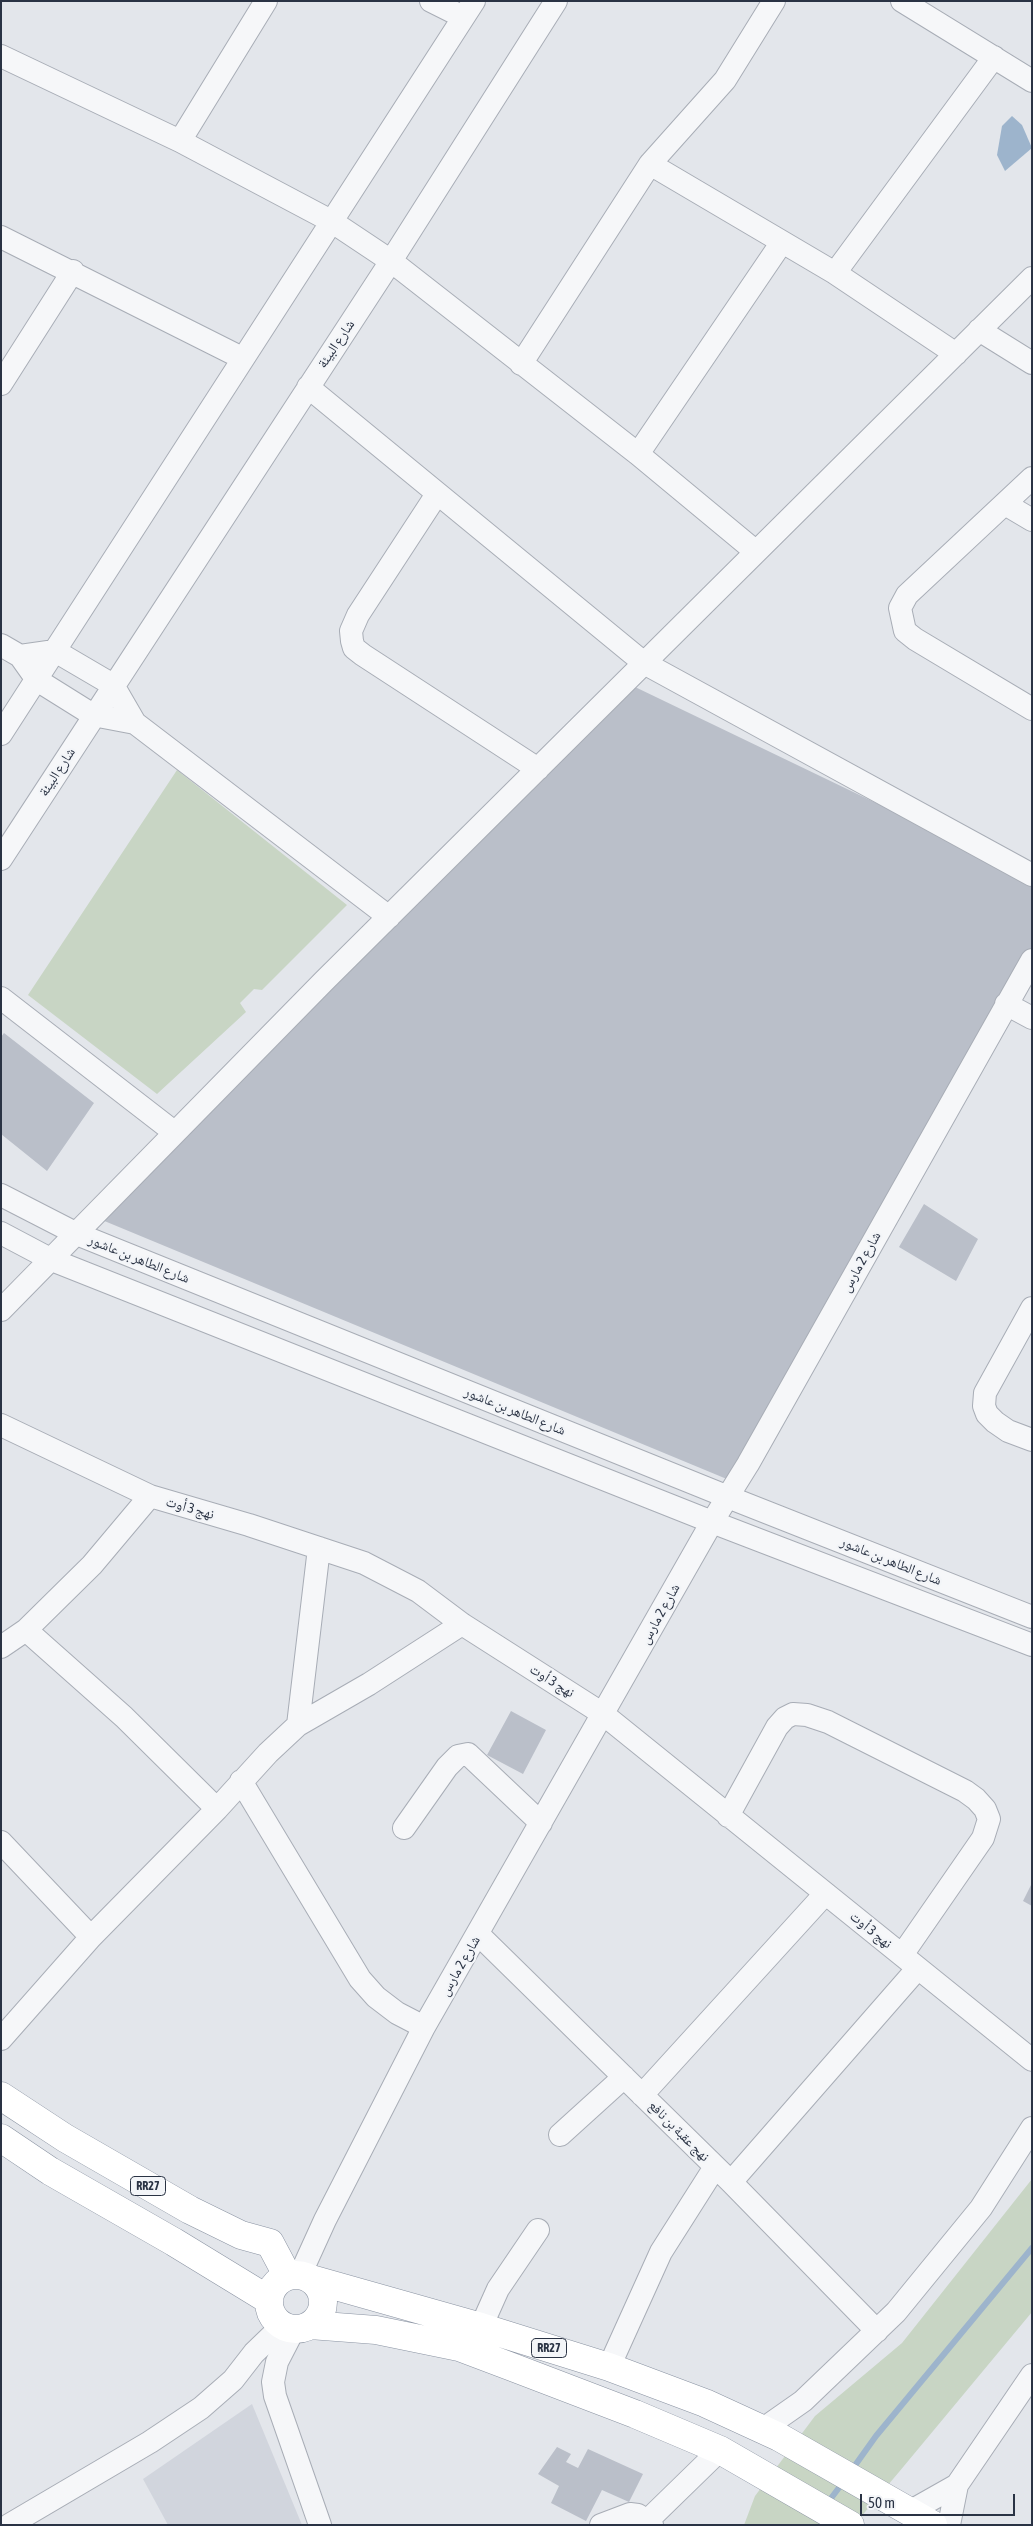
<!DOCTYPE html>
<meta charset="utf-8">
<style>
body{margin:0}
#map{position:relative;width:1033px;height:2526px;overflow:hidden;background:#e3e6eb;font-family:"Asap Condensed",sans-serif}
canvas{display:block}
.frame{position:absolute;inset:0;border:2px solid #2a3344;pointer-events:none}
.scale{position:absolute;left:860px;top:2494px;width:155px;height:22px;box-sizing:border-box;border:2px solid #2a3344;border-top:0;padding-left:6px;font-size:15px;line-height:18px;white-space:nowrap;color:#2a3344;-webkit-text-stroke:4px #f3f5f8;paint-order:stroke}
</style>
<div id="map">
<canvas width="1033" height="2526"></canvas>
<div class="frame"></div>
<div class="scale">50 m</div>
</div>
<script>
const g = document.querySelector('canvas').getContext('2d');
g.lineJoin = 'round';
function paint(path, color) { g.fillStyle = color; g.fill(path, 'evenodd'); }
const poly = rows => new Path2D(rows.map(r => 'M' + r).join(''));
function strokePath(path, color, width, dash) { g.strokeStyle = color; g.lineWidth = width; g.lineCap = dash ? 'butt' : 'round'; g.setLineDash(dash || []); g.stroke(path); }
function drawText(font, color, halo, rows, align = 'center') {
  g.font = font + ' "Asap Condensed","Noto Naskh Arabic",sans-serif'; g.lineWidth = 4.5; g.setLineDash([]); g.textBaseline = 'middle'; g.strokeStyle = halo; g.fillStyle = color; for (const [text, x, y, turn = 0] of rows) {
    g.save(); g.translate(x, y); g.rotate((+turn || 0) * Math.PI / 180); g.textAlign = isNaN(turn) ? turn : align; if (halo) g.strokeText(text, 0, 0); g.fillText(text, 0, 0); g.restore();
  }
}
paint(poly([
 [252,2404,302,2525,168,2525,143,2479]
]), '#d1d5dd');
paint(poly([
 [177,770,347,905,262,990,254,989,240,1003,246,1012,157,1094,28,995],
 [1032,2179,1032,2312,899,2472,854,2525,744,2525,755,2496,815,2416,902,2343]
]), '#c8d5c4');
paint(poly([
 [1012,116,1022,125,1032,148,1005,171,997,155,1002,126]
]), '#9db4cc');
strokePath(poly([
 [851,2471,876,2436,1032,2248],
 [826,2505,844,2481]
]), '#9db4cc', 6);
paint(poly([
 [633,686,1032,878,1032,958,734,1482,102,1220],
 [4,1033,94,1103,47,1171,1,1134,1,1037],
 [924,1204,978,1239,956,1281,899,1247],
 [511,1711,546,1730,523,1774,487,1755],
 [1032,1883,1032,1906,1023,1901],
 [557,2447,571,2454,566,2462,578,2468,588,2449,643,2474,629,2502,602,2490,586,2521,551,2503,559,2486,538,2474]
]), '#babfc9');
const minor = poly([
 [431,1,463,17],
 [902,1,1032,81],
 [1,56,180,141,331,221,391,261,638,454,755,551],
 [180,141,266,1],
 [650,164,725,80,774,1],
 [1,237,242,358],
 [835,273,994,57],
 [979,330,1032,363],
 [521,364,650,164,835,273,956,354],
 [1,384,73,271],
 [308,387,644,663,1032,875],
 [638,454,782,242],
 [1032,478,907,595,900,608,905,631,915,639,1032,709],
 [437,494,358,615,351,631,352,641,354,648,363,655,538,769],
 [1005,504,1032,520],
 [1,645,20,656,37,680,93,715,135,723],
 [20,656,55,651,113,685,135,723,389,917],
 [1,734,474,1],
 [1,859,391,261,556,1],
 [1,998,174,1132],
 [1006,1004,1032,1018],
 [1,1195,77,1234,728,1497,1032,1617],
 [1,1233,52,1260,712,1522,1032,1645],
 [1032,1308,985,1393,984,1406,987,1414,995,1422,1008,1431,1032,1440],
 [1,1310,324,981,1032,278],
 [1,1425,150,1496,249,1525,364,1563,418,1591,462,1624,603,1714,1032,2060],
 [26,1630,124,1717,217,1809],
 [1,1647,26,1630,92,1565,150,1496],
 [298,1725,319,1548],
 [241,1781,360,1979,376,1997,397,2013,424,2027],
 [728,1816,777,1727,785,1718,793,1714,807,1715,828,1722,965,1791,976,1799,985,1809,989,1819,983,1838,902,1955],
 [404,1828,447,1767,458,1756,468,1754,541,1823],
 [1,1842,91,1937],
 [478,1934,731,2182,877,2331],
 [1,2039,91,1937,217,1809,268,1753,298,1725,369,1684,462,1624],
 [642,2095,825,1894],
 [560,2135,624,2077],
 [731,2182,918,1968],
 [300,2275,325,2220,424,2027,712,1522,748,1464,1032,960],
 [481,2327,498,2289,538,2230],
 [294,2329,277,2362,273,2382,275,2396,320,2525],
 [609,2367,661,2252,715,2167],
 [763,2429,803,2401,896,2312,981,2208,1032,2128],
 [911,2511,957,2485],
 [9,2525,150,2442,201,2408,233,2380,254,2353,282,2326],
 [601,2525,630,2514,638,2515,652,2525],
 [643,2525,720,2450],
 [949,2525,957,2485,1032,2375]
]);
const highway = poly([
 [1,2096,65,2138,190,2210,241,2235,270,2243,287,2275],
 [1,2138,50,2171,174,2242,269,2300],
 '269 2302a27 27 0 1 1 54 0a27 27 0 1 1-54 0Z',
 [311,2279,481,2327,609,2367,705,2403,779,2437,933,2525],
 [310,2325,376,2330,459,2347,512,2367,635,2414,720,2450,850,2525]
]);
strokePath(minor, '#a8adb6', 24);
strokePath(highway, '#8a93a2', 29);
strokePath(minor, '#f6f7f9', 22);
strokePath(highway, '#fff', 28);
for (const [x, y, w] of [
 [148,2186,35],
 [549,2348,35]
]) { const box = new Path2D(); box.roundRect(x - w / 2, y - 9.5, w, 19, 4); g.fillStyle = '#f3f5f8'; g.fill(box); strokePath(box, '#2a3344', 1); }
drawText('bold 12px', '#2a3344', null, [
 ["RR27",148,2186],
 ["RR27",549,2348]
]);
drawText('14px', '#2a3344', '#f3f5f8', [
 ["شارع البيئة",336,344,-56],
 ["شارع البيئة",57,772,-57],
 ["شارع الطاهر بن عاشور",139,1259,22],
 ["شارع 2 مارس",861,1262,-61],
 ["شارع الطاهر بن عاشور",515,1411,22],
 ["نهج 3 أوت",190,1508,16],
 ["شارع الطاهر بن عاشور",891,1561,22],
 ["شارع 2 مارس",660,1614,-61],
 ["نهج 3 أوت",552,1681,32],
 ["نهج 3 أوت",871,1930,39],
 ["شارع 2 مارس",460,1966,-60],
 ["نهج عقبة بن نافع",679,2131,45]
]);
</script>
